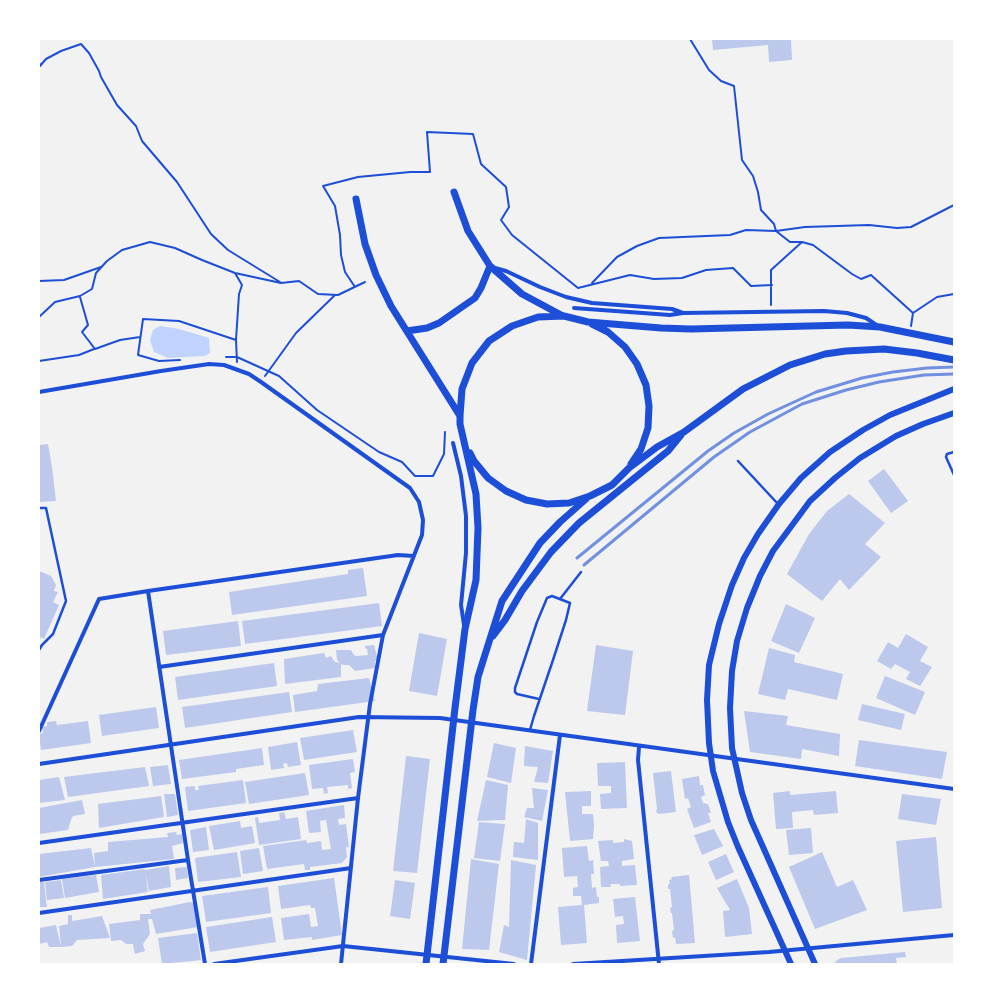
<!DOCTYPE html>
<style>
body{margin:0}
#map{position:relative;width:993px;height:1003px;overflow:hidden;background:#f2f2f2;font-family:"Source Sans 3",sans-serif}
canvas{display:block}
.frame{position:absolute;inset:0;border:40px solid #fff;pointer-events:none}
</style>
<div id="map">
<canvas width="993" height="1003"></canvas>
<div class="frame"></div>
</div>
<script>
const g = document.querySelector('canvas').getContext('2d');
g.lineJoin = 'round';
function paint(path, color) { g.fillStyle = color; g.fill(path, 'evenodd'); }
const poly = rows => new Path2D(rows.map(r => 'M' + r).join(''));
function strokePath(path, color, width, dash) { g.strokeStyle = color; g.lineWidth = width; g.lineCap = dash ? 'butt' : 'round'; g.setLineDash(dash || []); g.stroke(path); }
paint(poly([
 [160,326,179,329,209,338,210,353,205,356,168,358,154,352,150,340,153,330]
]), '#bfd3fe');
paint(poly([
 [712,39,791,39,792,60,769,62,768,45,713,50],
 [48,444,52,467,56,501,39,502,39,445],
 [884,469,908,501,891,513,868,481],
 [849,494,885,523,865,544,881,557,849,590,840,579,822,601,787,574,809,534,827,511],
 [363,568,367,596,232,615,229,592,348,574,348,570],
 [39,571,51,576,56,585,54,591,58,592,53,602,59,605,44,639,41,637,39,642],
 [379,603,382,626,245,644,242,621],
 [786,604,815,618,799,653,771,641],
 [238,621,241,646,166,655,163,631],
 [419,633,447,639,437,696,409,691],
 [906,634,928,647,920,661,932,667,920,686,906,679,910,672,895,664,891,669,877,661,888,642,898,648],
 [374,645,378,660,375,661,375,668,355,671,349,665,343,665,341,664,341,677,285,684,284,659,324,653,326,658,331,656,335,662,340,663,337,660,336,650,351,650,354,655,356,656,368,655,367,649,365,648,365,646],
 [596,645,633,651,625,715,587,711],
 [769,648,795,655,794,662,843,674,837,700,788,689,785,700,758,694],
 [274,663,277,686,178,700,175,677],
 [885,676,925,692,915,715,876,698],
 [369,678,375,701,295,712,293,695,317,691,318,684],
 [289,692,292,712,185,728,182,707],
 [862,704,905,714,901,730,858,720],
 [156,707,159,728,102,736,99,715],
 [744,711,788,716,786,725,840,734,839,756,802,749,801,759,750,752],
 [56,721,57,725,88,721,91,743,41,750,39,734,43,733,42,727,47,726,47,722],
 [353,730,357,752,304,760,300,738],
 [859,740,947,752,942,779,855,766],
 [297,742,301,765,288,767,287,763,283,764,284,768,271,770,268,747],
 [494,743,516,748,511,783,487,777],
 [525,746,553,751,548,783,534,782,538,767,524,766],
 [262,748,264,765,236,769,236,772,182,779,179,760],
 [406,756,430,759,417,873,393,871],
 [353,759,355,772,350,773,352,788,348,789,348,785,327,787,328,793,324,794,323,788,312,789,309,765],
 [625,762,627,808,601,809,600,794,611,793,611,786,598,786,597,763],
 [168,765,171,784,153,786,150,767],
 [145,767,149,786,68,797,64,777],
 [671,771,676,812,658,814,656,811,657,809,653,773],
 [305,773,309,795,249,804,245,782],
 [699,776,700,785,703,785,705,795,701,797,703,803,708,804,711,813,708,813,711,822,694,828,687,809,691,807,688,798,685,799,682,779],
 [59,777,65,800,39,803,39,780],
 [243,780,246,803,188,811,185,787,195,786,195,790,199,790,198,786],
 [486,780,508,785,505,820,477,821],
 [532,788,548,790,542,821,524,817,527,808,534,808],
 [591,791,591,806,582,806,582,814,593,814,594,826,593,839,570,841,565,792],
 [790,791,790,795,836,791,838,813,814,815,813,810,792,812,793,828,776,829,773,793],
 [164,794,175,794,178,815,167,817],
 [902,794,941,799,936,825,898,819],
 [161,796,164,817,99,828,98,804],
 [82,800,85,814,73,816,71,820,68,830,39,834,39,808],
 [344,805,345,818,338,819,339,825,346,824,349,847,346,847,347,857,342,863,310,867,310,870,305,870,304,864,267,869,263,846,306,840,307,843,321,841,322,850,331,849,326,820,320,821,321,832,309,833,306,811],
 [284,812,286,819,298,817,301,839,259,845,255,818,258,817,259,823,280,820,279,813],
 [526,819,538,823,538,860,513,857,514,842,524,843],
 [240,821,241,828,252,826,255,843,214,850,209,826],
 [479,822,505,824,500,861,474,858],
 [206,827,209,850,193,852,190,830],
 [811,828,813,853,789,855,786,830],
 [714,829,723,846,702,855,694,835],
 [176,832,177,835,182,834,183,843,172,846,174,859,95,867,94,853,108,851,108,842,168,837,167,833],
 [936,837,942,908,903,912,896,841],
 [624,839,632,841,634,859,622,861,622,866,635,865,637,885,620,886,620,884,610,884,611,887,601,887,600,867,609,866,608,861,601,861,598,841,613,840,613,843,624,842],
 [587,846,589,861,593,860,594,874,591,874,592,888,596,887,597,897,599,897,599,903,584,905,587,943,561,945,558,907,582,905,581,896,573,896,573,888,578,887,577,876,564,877,562,848],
 [91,848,95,867,39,877,39,854],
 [259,848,263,871,243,874,240,851],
 [237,852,241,877,198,882,195,858],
 [822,852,837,887,853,880,867,910,815,929,789,867],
 [726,854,734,872,716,880,708,862],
 [471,859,499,864,489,950,462,949],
 [511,860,536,865,527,960,499,952,504,925,509,927],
 [169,866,171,887,149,891,145,870],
 [187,867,188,878,176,880,175,868],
 [145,869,148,892,103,899,101,875],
 [96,875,99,892,65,898,62,879],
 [689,875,695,943,676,944,675,937,673,938,672,931,674,930,672,913,671,913,670,908,672,907,670,889,668,889,668,885,670,883,669,880,672,879,671,877],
 [334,878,342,935,312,940,312,937,284,940,281,918,309,914,311,927,318,926,315,908,311,908,310,905,281,909,278,886],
 [737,879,749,908,752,934,725,937,723,911,730,910,717,888],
 [61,880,64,898,47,900,45,882],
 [395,880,415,883,410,919,390,916],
 [39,882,44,882,47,907,39,907],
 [268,887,271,913,206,922,202,896],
 [635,897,640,941,617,943,616,925,624,924,623,916,615,917,613,899],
 [190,902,195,904,198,927,156,934,152,919,148,919,150,934,143,944,145,951,135,954,133,944,126,944,121,940,111,941,109,924,140,920,140,914,151,914,150,910],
 [68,915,72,915,72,921,102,916,110,938,77,940,72,946,61,947,59,926,68,924],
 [272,917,276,942,210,952,206,927],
 [56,925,61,947,49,947,47,942,39,944,39,928],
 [197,933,201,960,162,964,158,938],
 [905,952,906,957,896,958,897,964,834,964,837,960,841,958]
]), '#bdc9ec');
strokePath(poly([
 [39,62,40,66,46,59,61,51,81,44,89,53,99,71,101,77,117,105,136,126,142,141,177,182,211,234,228,250,280,282],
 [776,231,805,227,869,225,897,228,911,227,954,205],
 [776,231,790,242,802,242,813,245,852,274,861,279,871,275,913,313],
 [235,273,242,285,239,294,236,340],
 [39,281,64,280,101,267],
 [592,283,617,257,637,246,659,238,730,235,746,230,776,231,774,224,761,210,758,192,753,176,742,160,734,86,721,81,709,70,690,39],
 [355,287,345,272,341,255,340,235,335,206,323,186,358,177,410,172,430,172,427,132,473,134,481,164,506,187,509,207,501,220,512,235,578,288,630,275,654,279,682,278,706,270,733,268,751,286,772,285],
 [80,297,88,325,82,332,95,349,120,340,140,337],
 [771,305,771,270,802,242],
 [39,317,55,302,80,296,92,289,96,273,107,261,122,250,150,242,175,248,202,260,235,273,281,283,299,281,318,294,338,295,365,282],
 [911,326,913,313,937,297,954,294],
 [226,357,237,357,279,376,317,410,379,452,402,462,415,476,433,476,444,454,445,432],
 [39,361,79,355,94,349],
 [159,361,180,360],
 [159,361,138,355,143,319,179,321,236,340,237,362],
 [265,376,296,333,335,295]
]), '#1d4ed8', 2);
strokePath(poly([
 [954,452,947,454,946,457,954,475],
 [738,461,778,504],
 [39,508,46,508,66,601,53,634,42,645,39,650],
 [560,599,581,572],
 [530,730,534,716,553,660,566,620,570,603,552,596,547,598,537,622,515,688,515,692,517,694,539,699]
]), '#1d4ed8', 2.5);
strokePath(poly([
 [495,268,506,271,540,287,566,297,592,303,672,309,683,313,824,311,847,313,866,318,878,326],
 [574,308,670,315,683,313],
 [39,392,161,371,209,364,224,365,249,374,261,382,410,488,419,502,423,520,422,535,383,635,370,704,358,798,341,964],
 [453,443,461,476,466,516,466,553,461,605,464,625],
 [148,591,188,860,205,964],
 [159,667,383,635],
 [39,731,99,599,148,591,398,555,414,556],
 [639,747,638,760,659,964],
 [39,764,359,717,440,718,954,789],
 [39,843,358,798],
 [39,880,188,860],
 [39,913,351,868],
 [214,964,343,946,514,964],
 [531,964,560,735],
 [573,964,769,952,954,935]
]), '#1d4ed8', 4);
strokePath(poly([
 [791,964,738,847,728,822,713,771,709,743,707,700,709,665,719,624,732,585,744,558,758,534,779,504,801,478,830,452,863,430,890,415,954,389],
 [815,964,751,820,742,793,732,748,730,708,732,671,737,641,747,608,760,576,773,551,810,501,835,478,860,458,896,436,923,424,954,413]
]), '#1d4ed8', 6);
strokePath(poly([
 [454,192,468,231,490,266,522,294,563,316],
 [356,199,365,244,376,275,391,306,460,416],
 [592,324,608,332,625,347,637,364,646,385,649,406,648,428,641,449,631,464],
 [407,331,427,328,439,323,475,298,481,288,490,266],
 [470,453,474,461,488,478,506,491,526,500,547,504,569,503,590,496,612,485,629,468,657,447,684,432,743,389,790,365,825,354,846,351,884,349,917,353,954,360],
 [493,636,505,620,522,591,551,552,579,523,668,451,681,435],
 [426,964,455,708,465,629,476,580,478,528,476,494,460,424,460,416,462,389,472,363,489,341,512,326,538,317,564,316,588,322,661,328,691,329,848,325,880,327,954,342],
 [443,964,473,710,478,677,489,642,502,601,540,543,560,522,586,499]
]), '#1d4ed8', 7);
strokePath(poly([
 [577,558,708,451,734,433,768,414,816,392,862,378,893,372,927,368,954,367],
 [584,565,714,457,750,432,802,404,846,390,879,382,924,375,954,374]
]), '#7290e2', 3);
</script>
